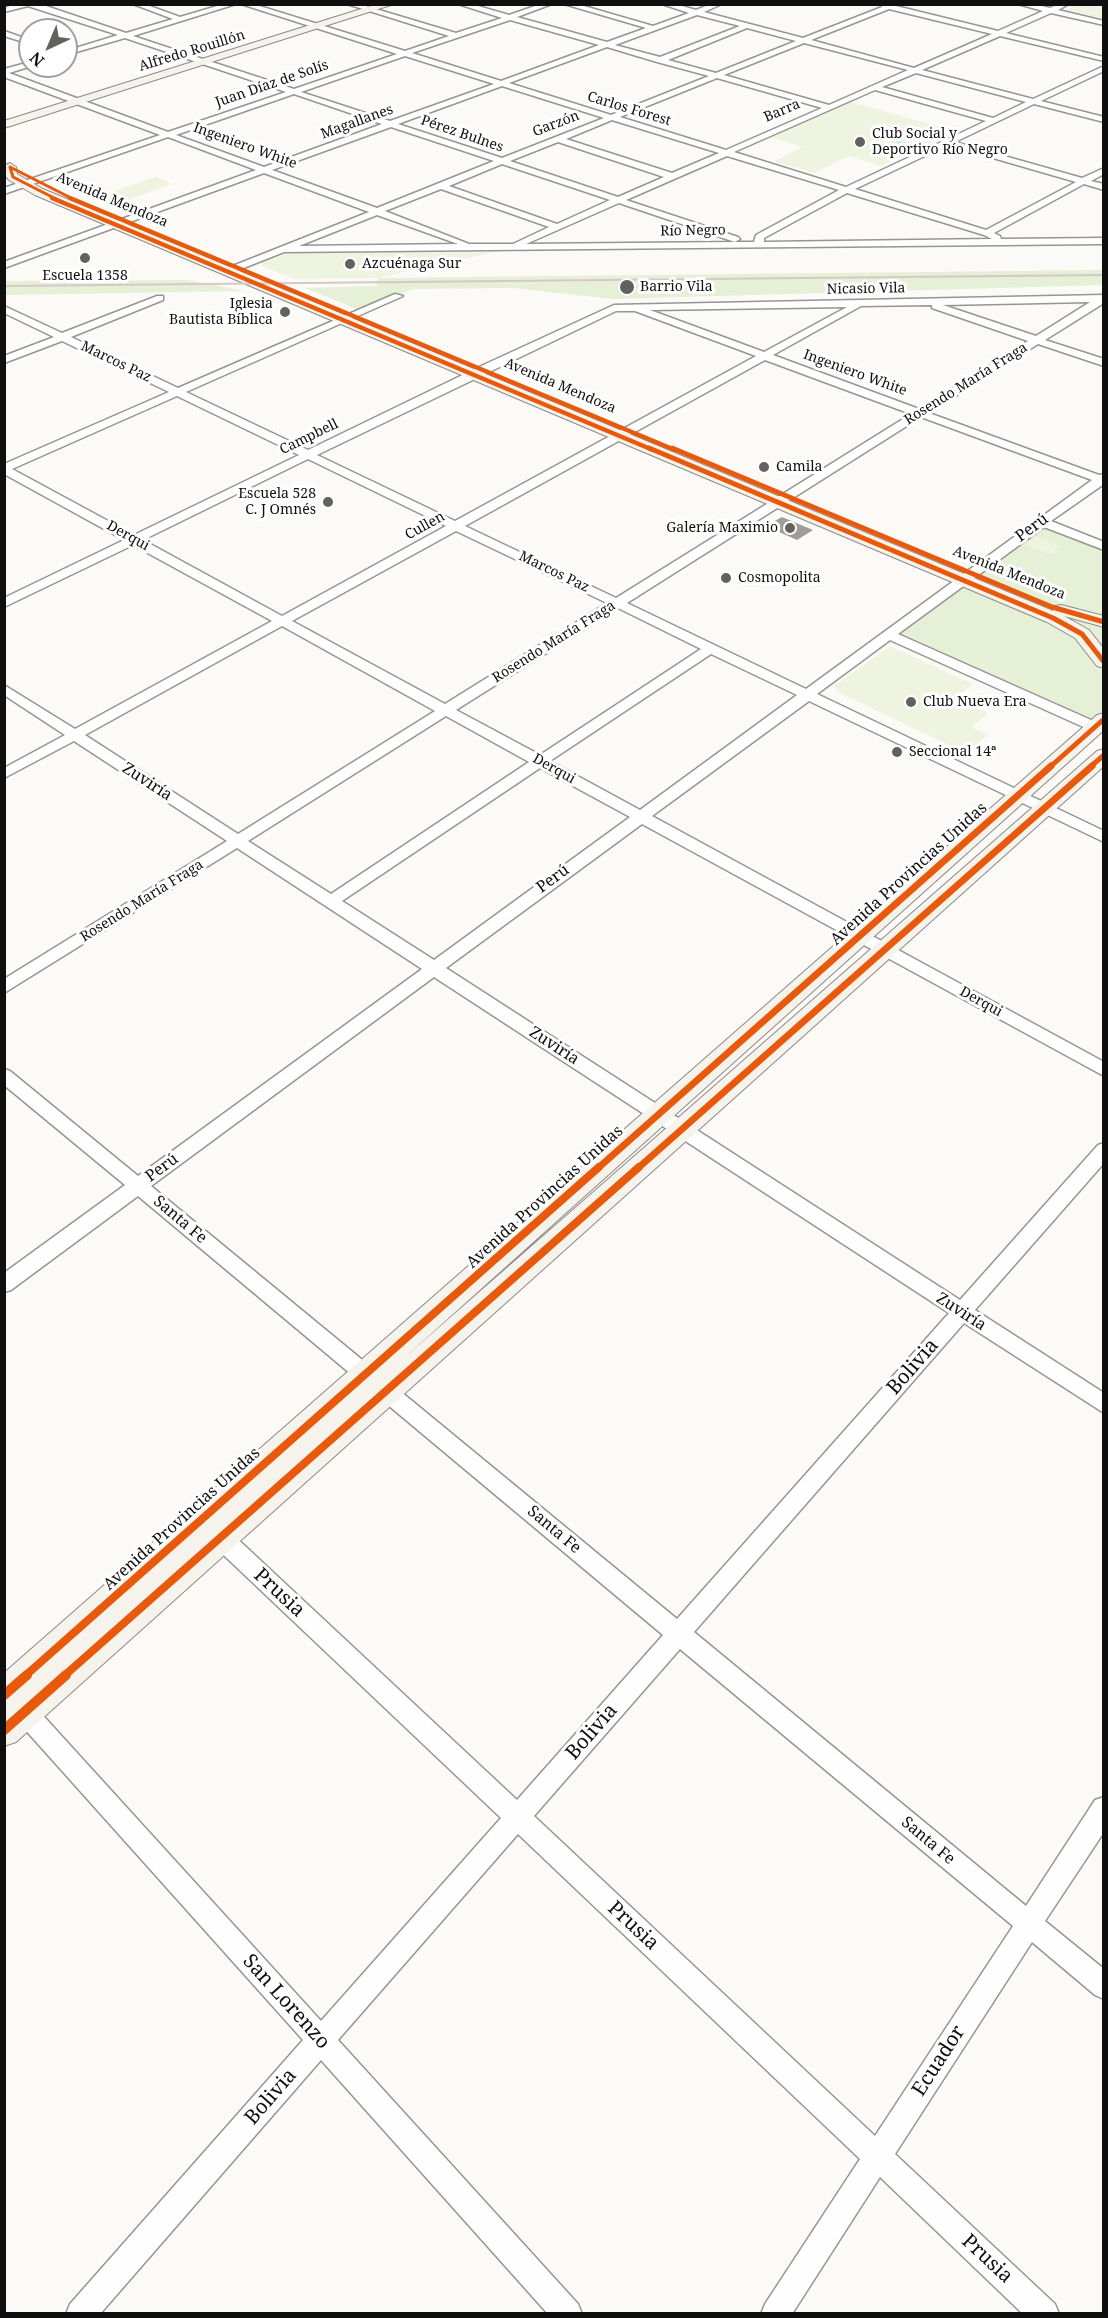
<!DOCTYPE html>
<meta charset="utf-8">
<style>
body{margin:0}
#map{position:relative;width:1108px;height:2318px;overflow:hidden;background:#fbfaf6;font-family:"Noto Serif",serif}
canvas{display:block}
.frame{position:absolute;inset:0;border:6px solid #0f0f0f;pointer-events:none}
.north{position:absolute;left:18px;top:18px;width:60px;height:60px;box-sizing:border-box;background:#fff;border:2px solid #9f9f9f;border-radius:50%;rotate:224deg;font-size:16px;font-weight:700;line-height:24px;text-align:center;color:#0f0f0f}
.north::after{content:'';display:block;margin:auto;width:21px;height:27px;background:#626160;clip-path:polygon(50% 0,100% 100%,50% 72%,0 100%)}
</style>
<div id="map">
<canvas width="1108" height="2318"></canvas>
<div class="frame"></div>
<div class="north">N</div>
</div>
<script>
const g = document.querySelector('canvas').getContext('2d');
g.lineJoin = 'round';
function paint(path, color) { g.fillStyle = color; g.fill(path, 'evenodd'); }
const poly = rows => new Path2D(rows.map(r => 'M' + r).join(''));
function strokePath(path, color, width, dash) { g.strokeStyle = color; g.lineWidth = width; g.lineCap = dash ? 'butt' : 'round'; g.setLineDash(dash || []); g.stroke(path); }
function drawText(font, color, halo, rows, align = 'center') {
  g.font = font + ' "Noto Serif",serif'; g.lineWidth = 6; g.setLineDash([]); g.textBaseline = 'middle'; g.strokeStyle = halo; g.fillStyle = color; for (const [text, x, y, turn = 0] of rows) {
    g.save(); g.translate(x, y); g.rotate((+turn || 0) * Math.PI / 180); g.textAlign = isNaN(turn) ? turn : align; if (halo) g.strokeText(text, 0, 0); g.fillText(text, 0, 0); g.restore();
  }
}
paint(poly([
 [1104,270,1103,285,613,299,513,288,413,289,359,310,305,288,376,286,378,278],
 [189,280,244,291,5,295,5,281],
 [1042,522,1103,546,1103,731,887,634]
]), '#e6f0d7');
paint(poly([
 [1079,5,1103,5,1103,19,1066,10],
 [851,102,955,131,881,166,849,156,815,173,774,161,803,147,771,137],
 [155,177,172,184,113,205,96,197],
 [495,252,378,278,294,279,262,266,262,262,288,253],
 [1036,536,1061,546,1050,554,1025,545],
 [890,646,973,684,956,698,988,713,972,727,988,735,965,753,838,692,834,686]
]), '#eff4e1');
paint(poly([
 [899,141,919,147,894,158,868,151]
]), '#cee8f4');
paint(poly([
 [782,517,813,530,797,540,766,526]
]), '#9f9d9b');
const street = poly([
 [16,4,40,4,126,33,173,19,133,4,144,4,180,17,224,4,236,4,133,36,294,89,397,54,241,4,253,4,405,51,449,36,347,4,359,4,456,33,502,18,458,4,471,4,509,15,541,4,552,4,517,17,607,42,646,28,564,4,577,4,653,26,689,13,662,4,675,4,696,10,711,4,722,4,704,12,803,38,882,7,880,4,898,4,896,6,998,31,1043,11,1018,4,1033,4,1050,8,1059,4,1069,4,1058,10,1104,21,1104,25,1051,13,1006,33,1104,57,1104,61,1000,36,922,70,1033,99,1104,66,1104,71,1041,101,1104,117,1104,122,1034,104,955,142,1082,178,1104,168,1104,174,1091,181,1104,184,1104,190,1084,184,994,233,1000,236,1001,239,1104,238,1104,244,284,252,231,273,225,273,225,269,369,212,264,173,4,268,4,262,256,170,168,137,4,194,4,188,160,135,4,77,4,69,30,62,32,66,9,73,168,132,286,92,125,38,66,55,66,51,118,35,28,6,4,12,4,8,16,4],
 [889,9,992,34,914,68,811,40,889,9],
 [697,15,740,26,660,57,615,45,697,15],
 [510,20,599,45,501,81,412,53,510,20],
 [747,28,796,41,716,73,668,60,747,28],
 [804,43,908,70,829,105,724,75,804,43],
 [607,47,657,62,709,76,611,115,509,83,607,47],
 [405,56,494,84,390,121,301,92,405,56],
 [916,73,1026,102,993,118,882,87,916,73],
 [717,78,822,108,726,150,620,117,717,78],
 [502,86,604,118,502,158,398,124,502,86],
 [875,90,986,121,846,187,734,152,875,90],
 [294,94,382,124,264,167,176,135,294,94],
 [612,120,719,153,672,173,566,139,612,120],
 [391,127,494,161,377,208,272,170,391,127],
 [558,142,664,177,618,197,510,161,558,142],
 [948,145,1076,182,986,230,855,189,948,145],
 [727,156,839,190,756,235,754,242,735,242,740,239,738,237,626,200,727,156],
 [502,164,610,200,557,224,449,186,502,164],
 [441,189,549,227,513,244,469,244,385,211,441,189],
 [847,193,984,235,992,239,764,242,764,238,847,193],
 [619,203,732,241,735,242,526,244,619,203],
 [377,215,458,244,299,246,377,215],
 [4,31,30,40,30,44,4,36,4,31],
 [395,294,403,296,186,392,308,450,479,367,614,305,1104,295,1104,303,1045,340,1104,359,1104,366,1038,344,929,413,1099,475,1104,474,1104,484,1051,521,1104,542,1104,550,1044,527,898,634,1100,724,1102,727,1100,730,1090,730,890,640,817,694,1104,831,1104,842,809,701,652,816,1104,1062,1104,1076,642,824,446,968,960,1300,1098,1145,1104,1143,1104,1163,975,1310,1104,1393,1104,1413,964,1323,694,1632,1026,1906,1095,1800,1104,1797,1104,1832,1045,1921,1104,1969,1104,1999,1095,1995,1032,1942,895,2154,1055,2304,1059,2314,1023,2314,880,2177,792,2314,761,2314,765,2304,860,2159,518,1834,338,2040,578,2304,582,2314,548,2314,321,2060,100,2314,66,2314,70,2304,303,2040,12,1715,8,1707,12,1699,20,1696,28,1699,321,2021,501,1818,213,1545,210,1538,213,1531,221,1528,229,1531,517,1800,663,1635,138,1196,11,1290,4,1292,4,1273,125,1185,4,1085,4,1069,10,1071,138,1176,422,969,237,848,4,993,4,979,227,841,74,741,4,778,4,768,65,735,4,695,4,685,75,729,272,621,133,545,4,607,4,598,124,540,4,474,4,464,169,392,62,341,4,363,4,356,54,337,4,313,4,306,62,333,157,296,163,296,163,300,71,337,178,388,395,294],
 [1090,302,1036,336,943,305,1090,302],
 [932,305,932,308,1028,341,919,409,773,355,861,306,932,305],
 [847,307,764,352,650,310,847,307],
 [616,311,635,311,756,356,455,521,317,455,616,311],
 [765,360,911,414,616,598,465,526,765,360],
 [177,396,299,455,134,535,12,469,177,396],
 [921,417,1092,480,806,689,627,603,921,417],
 [308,459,446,526,282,616,143,540,308,459],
 [456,531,607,603,445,704,292,621,456,531],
 [618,608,701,649,540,755,456,710,618,608],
 [282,626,435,711,238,834,85,735,282,626],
 [711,654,797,695,640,810,550,761,711,654],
 [446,716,529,762,331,894,248,841,446,716],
 [540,768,630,817,434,960,342,901,540,768],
 [434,977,949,1313,677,1619,151,1186,434,977],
 [680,1649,1013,1926,875,2136,534,1816,680,1649]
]);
const secondary = poly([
 [377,4,394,4,4,128,4,121,377,4],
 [10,163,16,167,17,174,43,189,1053,611,1055,606,1061,605,1104,616,1104,627,1064,616,1089,630,1104,649,1104,668,1097,666,1075,638,1047,622,35,195,9,180,4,174,4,166,10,163],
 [1104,713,1104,730,404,1358,1097,751,1104,749,1104,766,16,1742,4,1746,4,1673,1097,715,1104,713]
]);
strokePath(street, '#959593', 3);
strokePath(secondary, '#8c8b8a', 2);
paint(street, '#fefefe');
paint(secondary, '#f5f3eb');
strokePath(poly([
 [4,286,1104,275]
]), '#d7c7c8', 2);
strokePath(poly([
 [56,199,13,177,10,167,73,199]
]), '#e8590c', 3);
strokePath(poly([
 [52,198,653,450],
 [70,198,675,450]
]), '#e8590c', 4.5);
strokePath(poly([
 [649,448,1053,618,1082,634,1104,662],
 [672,448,1052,607,1104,622],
 [1050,767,1104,719],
 [1090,767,1104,755]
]), '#e8590c', 5);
strokePath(poly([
 [597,1169,1051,766],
 [637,1169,1092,766]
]), '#e8590c', 7);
strokePath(poly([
 [25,1676,599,1167],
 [64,1676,639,1167]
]), '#e8590c', 8);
strokePath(poly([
 [4,1695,27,1675],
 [4,1730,66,1675]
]), '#e8590c', 10);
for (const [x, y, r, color] of [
 [860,142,6,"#626160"],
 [85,258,6,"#626160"],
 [350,264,6,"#626160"],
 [627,287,8,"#626160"],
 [285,312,6,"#626160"],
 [764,467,6,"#626160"],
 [328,502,6,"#626160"],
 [790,528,6,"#626160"],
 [726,578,6,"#626160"],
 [911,702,6,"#626160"],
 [897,752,6,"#626160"]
]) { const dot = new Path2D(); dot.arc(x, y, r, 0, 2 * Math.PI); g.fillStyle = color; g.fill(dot); strokePath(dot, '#fff', 2); }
drawText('14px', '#0f0f0f', '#fff', [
 ["Alfredo Rouillón",192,51,-17],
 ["Juan Díaz de Solís",272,84,-19],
 ["Carlos Forest",629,109,17],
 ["Barra",782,111,-23],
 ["Magallanes",357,122,-20],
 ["Garzón",556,124,-21],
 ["Pérez Bulnes",462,134,19],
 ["Ingeniero White",245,146,20],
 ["Avenida Mendoza",112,200,23],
 ["Río Negro",693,231,-1],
 ["Nicasio Vila",866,289,-1],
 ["Marcos Paz",116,362,26],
 ["Ingeniero White",855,373,20],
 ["Rosendo María Fraga",966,384,-32],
 ["Avenida Mendoza",560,386,23],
 ["Campbell",309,437,-26],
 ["Cullen",425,526,-29],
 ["Derqui",128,536,29],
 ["Marcos Paz",554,572,26],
 ["Avenida Mendoza",1009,573,22],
 ["Rosendo María Fraga",554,642,-32],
 ["Derqui",554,769,29],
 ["Rosendo María Fraga",142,901,-32],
 ["Derqui",981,1002,29]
]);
drawText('14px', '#0f0f0f', '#fff', [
 ["Club Social y",872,134],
 ["Deportivo Río Negro",872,150],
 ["Azcuénaga Sur",362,264],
 ["Escuela 1358",85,276,"center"],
 ["Barrio Vila",640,287],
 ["Iglesia",273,304,"right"],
 ["Bautista Bíblica",273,320,"right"],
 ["Camila",776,467],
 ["Escuela 528",316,494,"right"],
 ["C. J Omnés",316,510,"right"],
 ["Galería Maximio",778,528,"right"],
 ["Cosmopolita",738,578],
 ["Club Nueva Era",923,702],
 ["Seccional 14ª",909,752]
], 'left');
drawText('16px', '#0f0f0f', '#fff', [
 ["Perú",1032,528,-36],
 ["Zuviría",147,782,33],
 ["Avenida Provincias Unidas",909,874,-42],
 ["Perú",553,879,-36],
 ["Zuviría",554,1046,33],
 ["Perú",162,1168,-36],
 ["Avenida Provincias Unidas",545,1197,-42],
 ["Santa Fe",180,1220,40],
 ["Zuviría",961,1312,33],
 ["Avenida Provincias Unidas",182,1519,-42],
 ["Santa Fe",554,1530,40],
 ["Santa Fe",928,1841,40]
]);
drawText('20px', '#0f0f0f', '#fff', [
 ["Bolivia",913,1367,-49],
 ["Prusia",279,1593,43],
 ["Bolivia",592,1732,-49],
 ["Prusia",633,1926,43],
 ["San Lorenzo",286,2002,48],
 ["Ecuador",939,2061,-57],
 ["Bolivia",271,2097,-49],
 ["Prusia",987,2259,43]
]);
</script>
